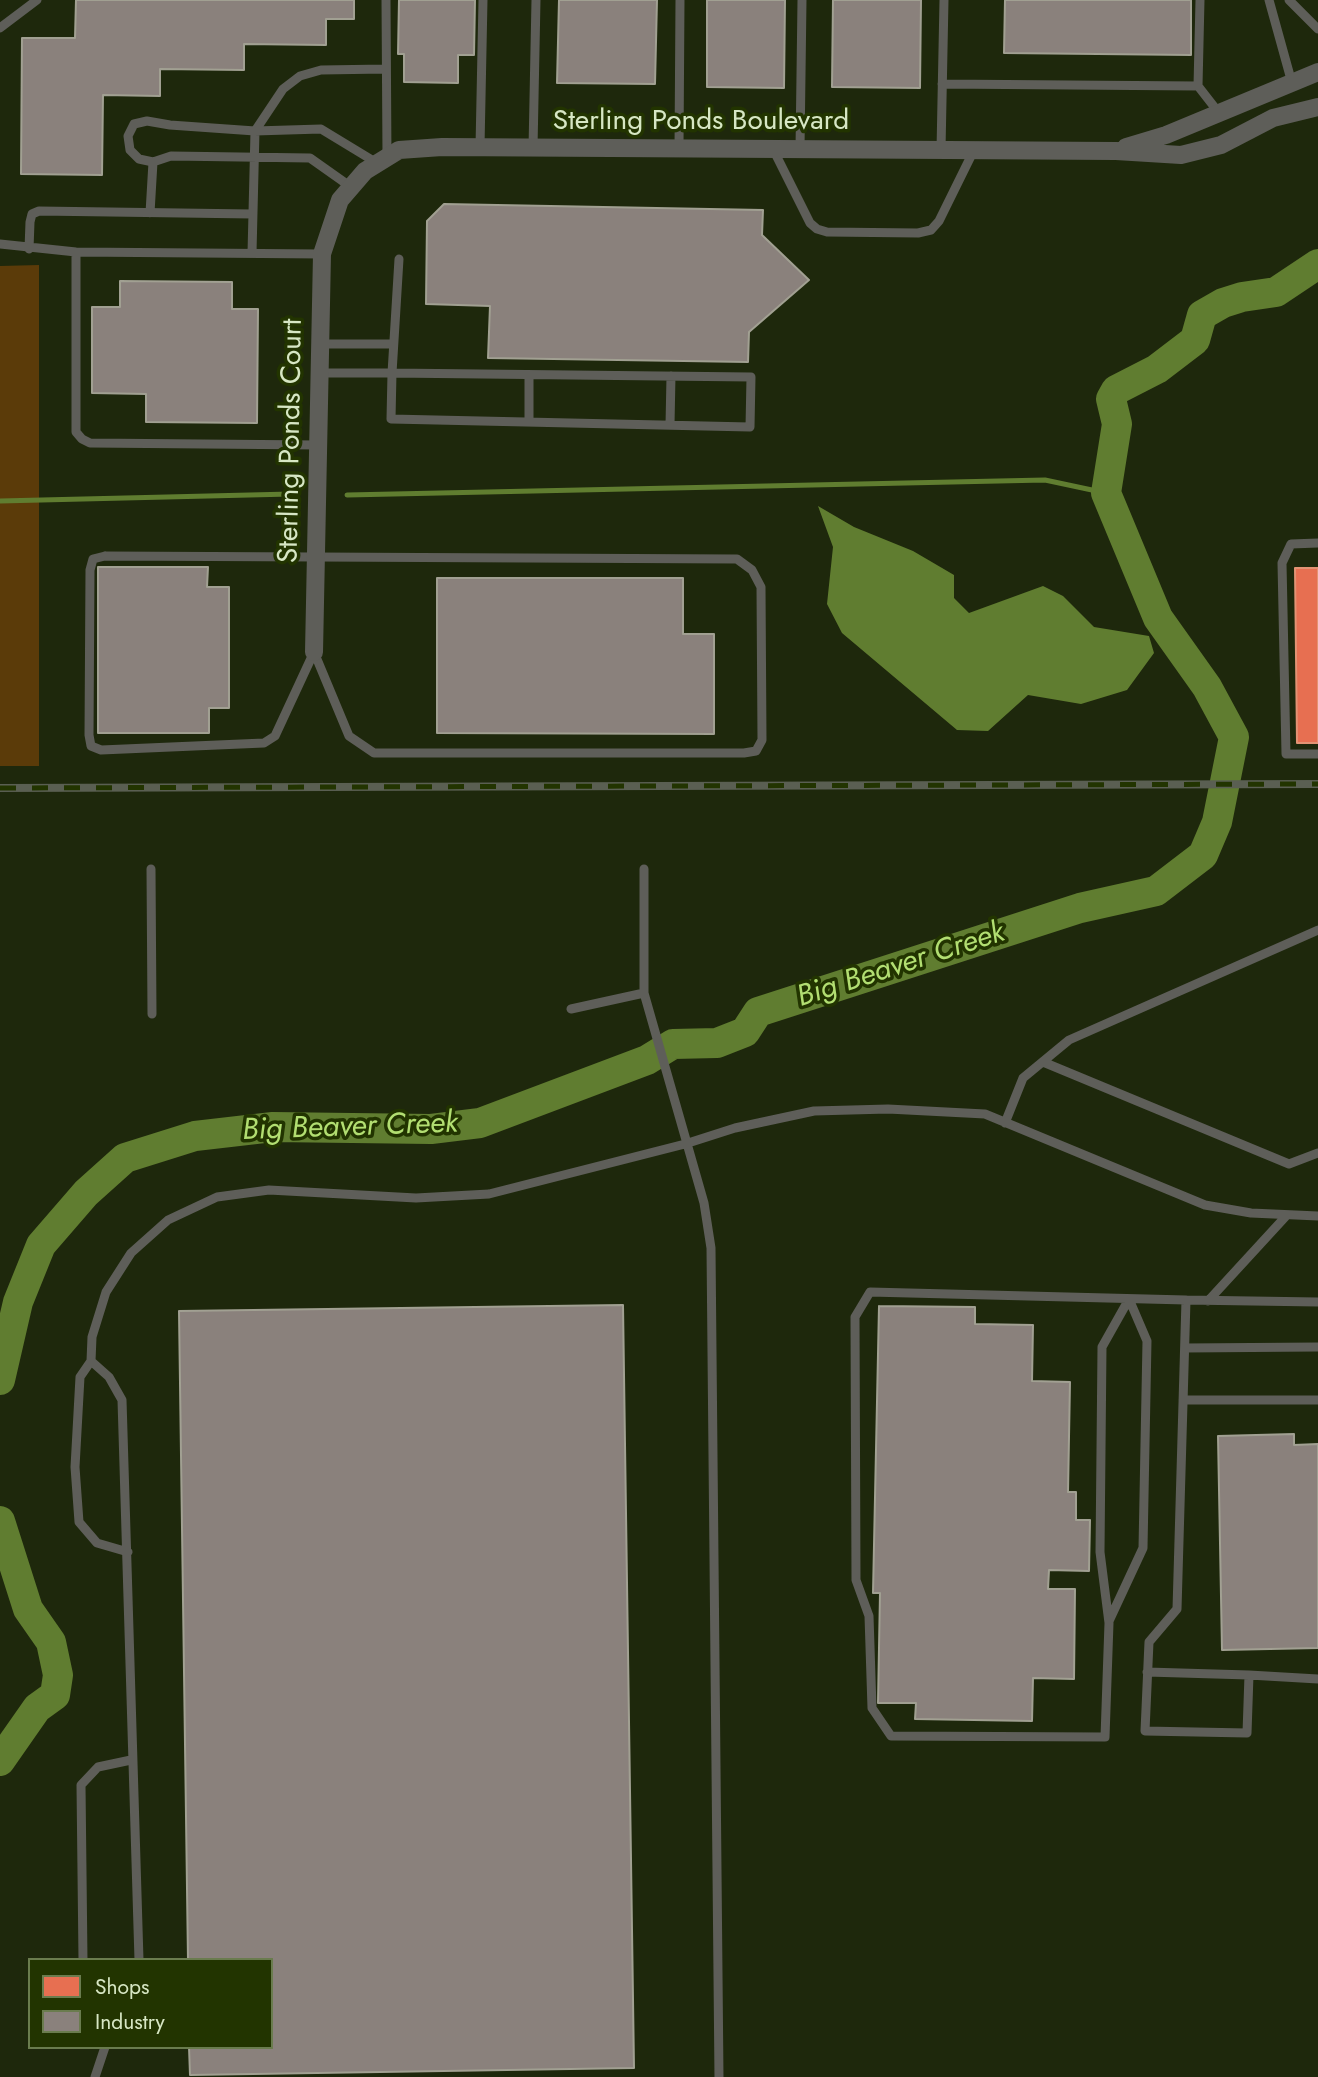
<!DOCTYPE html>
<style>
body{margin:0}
#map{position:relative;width:1318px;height:2077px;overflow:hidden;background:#1e280c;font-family:Jost,sans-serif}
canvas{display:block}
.legend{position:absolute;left:28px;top:1958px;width:245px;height:91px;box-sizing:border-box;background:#223400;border:2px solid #6a7c4e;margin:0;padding:9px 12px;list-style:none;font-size:21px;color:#d7e7c4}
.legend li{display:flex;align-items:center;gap:14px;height:35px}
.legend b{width:35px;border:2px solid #6a7c4e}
</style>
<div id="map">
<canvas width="1318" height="2077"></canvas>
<ul class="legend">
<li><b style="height:19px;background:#e76f51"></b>Shops</li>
<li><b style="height:19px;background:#8a817c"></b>Industry</li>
</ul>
</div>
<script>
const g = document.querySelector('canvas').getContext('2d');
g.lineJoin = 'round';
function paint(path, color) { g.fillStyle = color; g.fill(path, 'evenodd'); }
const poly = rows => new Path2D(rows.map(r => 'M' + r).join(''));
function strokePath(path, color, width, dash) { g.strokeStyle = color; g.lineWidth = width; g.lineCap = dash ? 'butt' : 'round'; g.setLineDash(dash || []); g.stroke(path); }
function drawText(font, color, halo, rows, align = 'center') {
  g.font = font + ' Jost,sans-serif'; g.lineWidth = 7; g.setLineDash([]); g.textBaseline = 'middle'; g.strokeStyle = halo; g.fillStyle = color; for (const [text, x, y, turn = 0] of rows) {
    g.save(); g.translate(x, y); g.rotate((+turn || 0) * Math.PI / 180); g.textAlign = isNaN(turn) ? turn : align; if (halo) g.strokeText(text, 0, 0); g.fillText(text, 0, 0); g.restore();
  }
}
paint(poly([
 [39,265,39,766,0,766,0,266]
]), '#5b3b09');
paint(poly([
 [818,506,854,527,913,551,954,575,954,598,969,613,1043,586,1063,596,1094,627,1149,636,1154,653,1127,690,1081,704,1028,695,988,731,957,730,842,633,827,604,833,547]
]), '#607d30');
const shops = poly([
 [1295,568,1318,568,1318,743,1297,743,1295,568]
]);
paint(shops, '#e76f51');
strokePath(shops, '#e29374', 2);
const industry = poly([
 [76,0,354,0,354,19,326,19,326,45,244,44,244,70,160,69,160,96,103,95,102,175,21,174,22,38,75,38,76,0],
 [399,0,475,0,474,55,458,55,458,83,404,82,404,54,398,54,399,0],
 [559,0,657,0,655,84,557,83,559,0],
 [707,0,785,0,784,88,707,87,707,0],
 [833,0,921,0,920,88,832,87,833,0],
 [1005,0,1191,0,1191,55,1004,53,1005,0],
 [444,204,763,210,762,235,809,280,749,332,748,362,488,358,490,306,426,304,427,221,444,204],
 [120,281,232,282,232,309,258,309,257,423,146,422,146,394,92,393,92,307,120,307,120,281],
 [98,567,208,567,207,587,229,587,229,708,209,708,209,733,98,733,98,567],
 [437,578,683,578,683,634,714,634,714,734,437,733,437,578],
 [623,1305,634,2068,190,2075,189,2047,271,2047,271,1960,188,1960,179,1311,623,1305],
 [879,1306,975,1307,975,1324,1033,1325,1032,1381,1070,1382,1068,1492,1076,1492,1076,1520,1090,1520,1089,1571,1049,1570,1048,1589,1075,1589,1074,1679,1033,1678,1032,1721,915,1719,916,1703,878,1703,880,1593,873,1593,879,1306],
 [1294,1434,1294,1445,1318,1444,1318,1648,1222,1650,1218,1436,1294,1434]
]);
paint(industry, '#8a817c');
strokePath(industry, '#a1a092', 2);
strokePath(poly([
 [347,495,1045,480,1106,493],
 [0,501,291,494]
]), '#607d30', 5);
strokePath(poly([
 [0,1380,18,1302,41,1245,86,1193,125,1158,195,1136,273,1127,431,1129,480,1123,647,1060,673,1044,717,1043,745,1032,758,1012,1080,908,1156,891,1203,855,1217,822,1234,737,1207,687,1158,618,1106,493,1117,424,1111,399,1116,390,1157,369,1195,340,1202,315,1223,303,1242,297,1276,292,1318,264],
 [0,1521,28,1609,51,1642,58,1675,55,1695,37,1708,0,1761]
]), '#607d30', 30);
strokePath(poly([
 [386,0,387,157],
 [1200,0,1198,86,1219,113],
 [1269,0,1292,83],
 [1289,0,1318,29],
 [0,28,37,0],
 [942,84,1198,86],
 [480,147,483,0],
 [533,148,536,0],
 [679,148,680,0],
 [773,149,810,223,817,229,827,232,918,233,931,230,939,221,974,150],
 [800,149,802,0],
 [941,150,944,0],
 [351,187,310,158,171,156,153,162,139,159,130,150,128,136,134,124,147,121,170,125,255,131,321,129,377,163],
 [150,213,153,162],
 [0,244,76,252,322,254],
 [29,249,30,222,32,214,39,211,252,214],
 [76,252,76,432,82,439,90,443,318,445],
 [252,253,255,131,283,89,300,76,321,70,385,69],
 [321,344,393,344],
 [321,373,392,373,751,377,750,427,391,419,392,373,399,259],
 [529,375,529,422],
 [670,425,671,376],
 [1318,543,1291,544,1282,563,1286,754,1318,754],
 [105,556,737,559,752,570,761,587,762,740,756,751,744,753,374,753,349,736,314,652,275,736,264,743,101,750,91,746,89,735,90,570,93,559,105,556],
 [151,869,152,1014],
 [644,869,644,993,704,1203,711,1248,719,2077],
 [571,1009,644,993],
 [1043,1062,1289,1164,1318,1153],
 [1005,1123,1023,1078,1069,1040,1318,930],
 [1129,1299,1102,1347,1100,1552,1109,1623,1105,1737,891,1736,872,1708,869,1616,856,1580,855,1317,870,1292,1186,1300],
 [1208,1301,1287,1215],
 [1318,1302,1186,1300,1177,1609,1149,1642,1145,1731,1247,1733,1249,1675,1318,1679],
 [1185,1348,1318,1347],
 [91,1361,80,1377,75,1467,79,1522,97,1543,128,1552],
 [1183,1400,1318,1400],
 [1109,1621,1143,1548,1147,1341,1129,1299],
 [1147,1672,1249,1675],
 [83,1960,81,1785,98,1767,131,1760],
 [139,1960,122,1400,109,1377,91,1361,92,1337,106,1292,131,1253,168,1220,217,1197,269,1190,416,1198,489,1194,685,1144,735,1128,814,1111,888,1109,985,1114,1205,1205,1251,1213,1318,1216],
 [95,2077,105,2047]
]), '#5e5e59', 9);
strokePath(poly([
 [1126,147,1166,135,1318,72],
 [314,652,322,254,340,200,365,171,399,150,442,147,1116,151,1181,155,1221,145,1273,118,1318,107]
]), '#5e5e59', 18);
const rail = poly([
 [0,788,1318,784]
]);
strokePath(rail, '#5a5f52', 8);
strokePath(rail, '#223400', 5, [16]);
drawText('28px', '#d7e7c4', '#223400', [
 ["Sterling Ponds Boulevard",701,122],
 ["Sterling Ponds Court",292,441,-89]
]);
drawText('italic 30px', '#b2de71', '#223400', [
 ["Big Beaver Creek",901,966,-18],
 ["Big Beaver Creek",350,1128,-2]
]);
</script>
